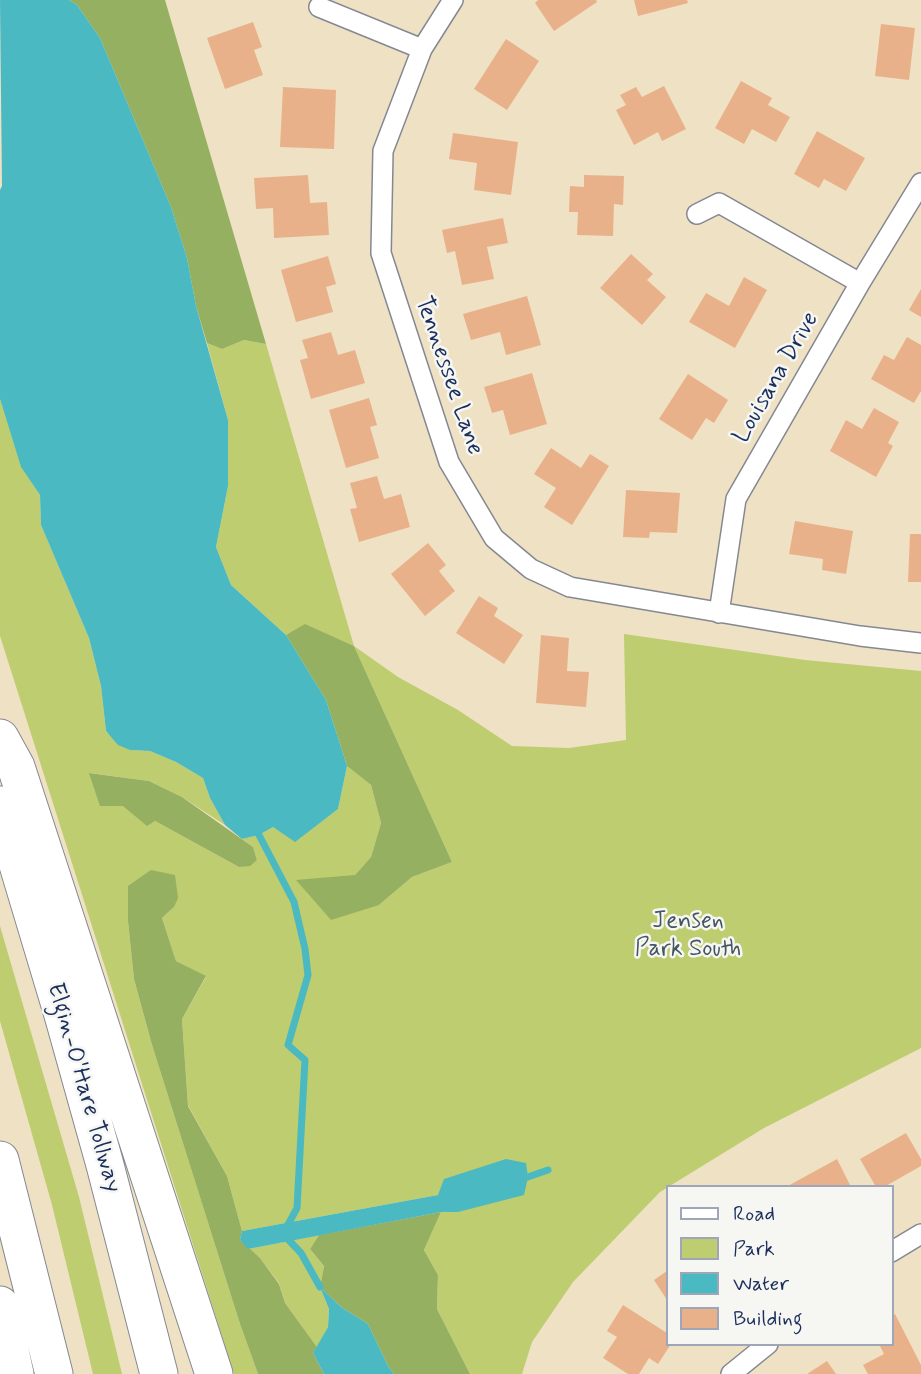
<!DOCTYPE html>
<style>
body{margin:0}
#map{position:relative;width:921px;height:1374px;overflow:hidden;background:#efe1c4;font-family:Mynerve,sans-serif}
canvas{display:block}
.legend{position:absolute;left:666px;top:1185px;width:228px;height:161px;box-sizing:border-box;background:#f6f6f2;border:2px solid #9ea6b7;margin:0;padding:9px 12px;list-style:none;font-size:21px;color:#1b2f5e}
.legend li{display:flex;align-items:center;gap:14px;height:35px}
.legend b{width:35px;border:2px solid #9ea6b7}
</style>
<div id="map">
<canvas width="921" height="1374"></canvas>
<ul class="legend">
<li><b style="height:9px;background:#fff"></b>Road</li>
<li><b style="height:19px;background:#becd6f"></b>Park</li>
<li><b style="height:19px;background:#4ab9c1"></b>Water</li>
<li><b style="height:19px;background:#e9b18a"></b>Building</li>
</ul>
</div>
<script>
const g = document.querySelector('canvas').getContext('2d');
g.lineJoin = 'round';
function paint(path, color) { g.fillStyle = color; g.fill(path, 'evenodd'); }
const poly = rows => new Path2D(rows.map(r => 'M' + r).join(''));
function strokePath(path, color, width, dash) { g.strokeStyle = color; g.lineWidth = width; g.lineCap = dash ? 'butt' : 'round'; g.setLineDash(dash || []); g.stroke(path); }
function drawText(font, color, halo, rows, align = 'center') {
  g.font = font + ' Mynerve,sans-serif'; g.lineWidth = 5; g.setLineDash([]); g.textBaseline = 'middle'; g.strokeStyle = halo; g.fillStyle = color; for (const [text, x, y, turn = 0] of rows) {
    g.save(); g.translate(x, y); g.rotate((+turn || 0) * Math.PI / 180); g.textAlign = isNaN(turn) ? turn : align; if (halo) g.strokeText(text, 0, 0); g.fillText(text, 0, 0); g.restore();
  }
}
paint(poly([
 [244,340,266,344,354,646,398,677,458,710,512,746,569,748,626,740,624,634,805,660,921,671,921,1048,764,1128,660,1192,573,1282,532,1342,522,1374,470,1374,437,1309,438,1275,424,1250,441,1212,458,1212,438,1195,242,1231,227,1176,188,1105,182,1019,206,977,176,961,162,918,174,907,128,887,128,921,134,979,152,1045,240,1324,258,1374,234,1374,0,636,0,399,21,466,40,495,41,525,89,638,101,686,106,732,130,750,150,751,176,762,203,778,210,798,225,825,182,797,149,781,90,773,147,825,155,821,239,867,257,860,253,847,242,839,259,835,273,827,295,841,338,809,347,766,371,785,381,823,371,857,355,875,379,905,412,877,452,862,354,646,306,625,286,635,231,585,216,547,228,486,228,420,207,343,222,349],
 [0,926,79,1197,122,1374,93,1374,52,1205,0,1021],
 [319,1235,310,1249,324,1266,320,1287,329,1309,328,1327,317,1347,285,1303,279,1283,260,1258,248,1249]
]), '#becd6f');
paint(poly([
 [69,0,165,0,266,344,244,340,222,349,207,343,196,306,187,258,171,207,100,38,77,5],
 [305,624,354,646,452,862,412,877,379,905,331,920,296,880,355,875,371,857,381,823,371,785,347,766,326,700,286,635],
 [89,773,149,781,182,797,253,847,257,860,250,866,239,867,155,821,147,826,123,806,100,806],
 [151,870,175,875,178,898,174,907,162,918,176,961,206,976,182,1019,188,1106,227,1176,242,1231,240,1240,260,1258,279,1284,285,1303,317,1347,313,1353,324,1374,258,1374,240,1324,152,1045,134,979,128,921,128,886],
 [441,1212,424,1250,438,1275,437,1309,470,1374,394,1374,388,1366,368,1324,341,1307,320,1287,324,1266,310,1249,319,1235]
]), '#96b062');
paint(poly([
 [0,0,69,0,77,5,100,38,171,207,187,258,196,306,228,420,228,486,216,547,231,585,286,635,326,700,347,766,338,809,295,842,273,827,259,835,242,839,225,825,210,798,203,778,176,762,150,751,130,750,118,745,106,731,101,686,89,638,41,525,40,495,21,467,0,399,0,190,2,186],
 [506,1159,526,1163,528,1177,524,1195,458,1212,441,1212,248,1249,240,1240,242,1231,438,1195,444,1179],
 [320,1287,341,1307,368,1324,388,1366,394,1374,324,1374,313,1353,328,1327,329,1309]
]), '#4ab9c1');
strokePath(poly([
 [259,835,294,902,305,949,308,975,288,1045,305,1060,297,1208,283,1234,301,1253,320,1287],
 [519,1180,548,1170]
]), '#4ab9c1', 7);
paint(poly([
 [538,0,596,0,597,2,554,31,535,3],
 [634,0,687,0,688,3,638,16],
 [253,22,262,47,254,50,263,75,225,89,207,38],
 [881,24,915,28,909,80,875,76],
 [506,39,539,61,507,110,474,89],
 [741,81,772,98,768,105,790,117,776,142,752,129,744,144,715,128],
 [664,86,686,129,662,141,658,132,634,145,616,110,626,105,620,95,636,87,642,97],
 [283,87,336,90,334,149,280,147],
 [817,131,865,158,846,191,824,179,819,188,794,174],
 [453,133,518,142,511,195,474,190,477,163,449,159],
 [308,175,310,203,327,202,329,235,274,238,273,208,256,209,254,178],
 [584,175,624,176,623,205,614,204,613,236,577,235,578,212,569,212,570,186,584,187],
 [503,218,508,243,487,247,494,279,462,285,455,251,447,253,442,230],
 [631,254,653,274,647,280,666,297,642,325,600,288],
 [328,256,336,284,326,287,333,312,296,322,281,270],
 [744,277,767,290,735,348,689,322,706,293,729,306],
 [921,289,921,317,909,310],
 [527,296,541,345,506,355,500,332,471,340,463,314],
 [331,332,338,355,355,350,365,383,311,399,300,360,308,358,302,340],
 [907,337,921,345,921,391,914,403,871,379,884,355,894,360],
 [532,373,547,424,510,435,503,410,492,413,484,387],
 [688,374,728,400,714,423,706,418,692,440,659,419],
 [369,398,377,425,370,427,379,458,346,468,329,410],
 [874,408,899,422,888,443,893,446,876,477,830,451,846,420,862,429],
 [551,448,581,468,590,454,609,466,572,525,544,507,556,488,534,474],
 [377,476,384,499,401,494,410,527,359,542,350,509,357,508,350,483],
 [626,490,680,493,677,533,650,532,649,538,623,537],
 [795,521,853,531,846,574,822,570,823,559,789,554],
 [910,534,921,534,921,582,908,582],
 [428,543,446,565,439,571,455,591,425,616,391,574],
 [479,596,498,608,494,616,523,635,504,664,456,633],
 [541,635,569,638,567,671,589,672,586,707,536,703],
 [906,1133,921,1159,921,1166,884,1187,876,1187,860,1159],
 [837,1159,851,1187,786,1187],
 [667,1271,667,1300,654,1280],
 [623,1305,667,1333,667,1344,671,1344,658,1364,649,1358,639,1374,628,1374,603,1358,617,1337,607,1331],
 [895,1314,921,1365,921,1374,868,1374,863,1365,884,1354,879,1344,891,1344,891,1316],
 [827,1361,836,1374,807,1374]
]), '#e9b18a');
const street = poly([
 [453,0,422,49,383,151,381,253,449,462,494,538,531,569,570,587,860,636,921,643],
 [319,7,422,49],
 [697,214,719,203,860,283],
 [719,613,736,499,860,283,921,183],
 [891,1252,921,1234],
 [731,1374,768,1344]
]);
const highway = poly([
 [0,738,16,767,214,1374],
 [0,805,63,1015,105,1165,159,1374],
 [0,1160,54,1374],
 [0,1305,15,1374]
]);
strokePath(street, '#858891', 22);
strokePath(highway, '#858891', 39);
strokePath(street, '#fff', 19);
strokePath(highway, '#fff', 37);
drawText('24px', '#1b2f5e', '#f6f6f2', [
 ["Tennessee Lane",448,376,71],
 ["Louisana Drive",777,378,-60],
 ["Elgin-O'Hare Tollway",83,1088,74]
]);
drawText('24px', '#445662', '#f6f6f2', [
 ["Jensen",688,922],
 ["Park South",688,950]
]);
</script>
